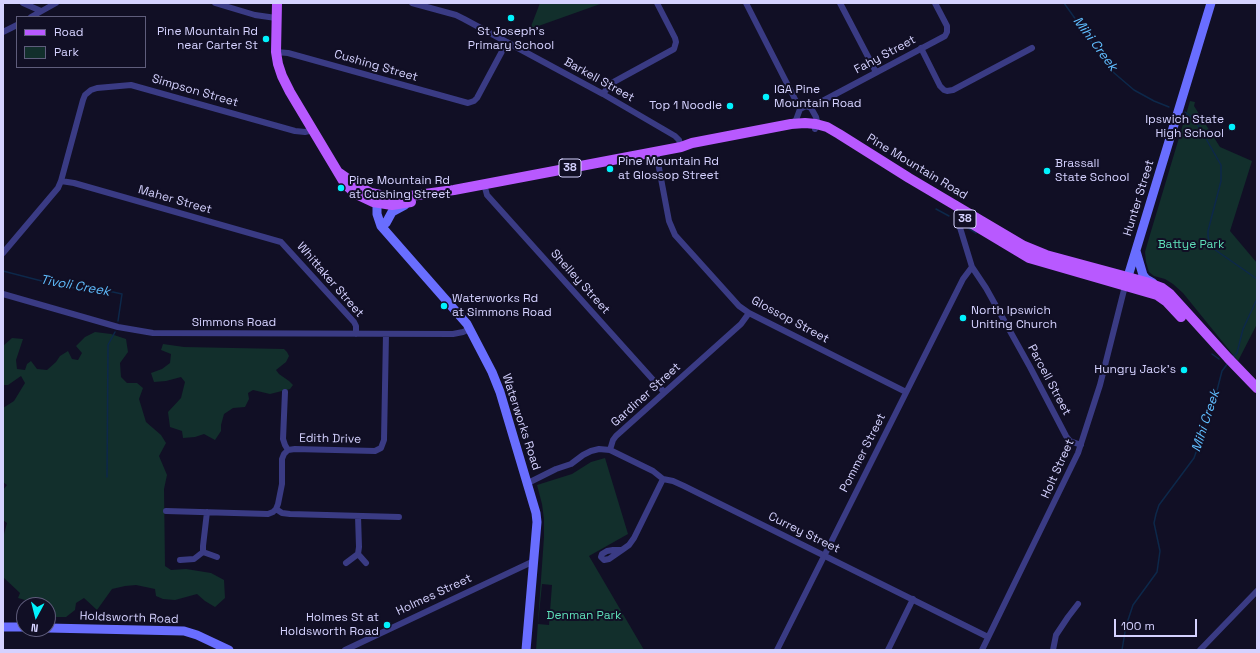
<!DOCTYPE html>
<style>
body{margin:0}
#map{position:relative;width:1260px;height:653px;overflow:hidden;background:#110f25;font-family:"Space Grotesk",sans-serif}
canvas{display:block}
.frame{position:absolute;inset:0;border:4px solid #d5d2ff;pointer-events:none}
.legend{position:absolute;left:16px;top:16px;width:130px;height:52px;box-sizing:border-box;background:#110f25;border:1px solid #5f5d7c;margin:0;padding:5px 7px;list-style:none;font-size:12px;color:#d5d2ff}
.legend li{display:flex;align-items:center;gap:8px;height:20px}
.legend b{width:20px;border:1px solid #5f5d7c}
.north{position:absolute;left:16px;top:597px;width:40px;height:40px;box-sizing:border-box;background:#110f25;border:1px solid #5f5d7c;border-radius:50%;rotate:187deg;font-size:11px;font-weight:700;line-height:16px;text-align:center;color:#d5d2ff}
.north::after{content:'';display:block;margin:auto;width:14px;height:18px;background:#01f2fd;clip-path:polygon(50% 0,100% 100%,50% 72%,0 100%)}
.scale{position:absolute;left:1114px;top:619px;width:83px;height:18px;box-sizing:border-box;border:2px solid #d5d2ff;border-top:0;padding-left:5px;font-size:12px;line-height:14px;white-space:nowrap;color:#d5d2ff;-webkit-text-stroke:3px #110f25;paint-order:stroke}
</style>
<div id="map">
<canvas width="1260" height="653"></canvas>
<div class="frame"></div>
<ul class="legend">
<li><b style="height:5px;background:#b859ff"></b>Road</li>
<li><b style="height:11px;background:#122f2c"></b>Park</li>
</ul>
<div class="north">N</div>
<div class="scale">100 m</div>
</div>
<script>
const g = document.querySelector('canvas').getContext('2d');
g.lineJoin = 'round';
function paint(path, color) { g.fillStyle = color; g.fill(path, 'evenodd'); }
const poly = rows => new Path2D(rows.map(r => 'M' + r).join(''));
function strokePath(path, color, width, dash) { g.strokeStyle = color; g.lineWidth = width; g.lineCap = dash ? 'butt' : 'round'; g.setLineDash(dash || []); g.stroke(path); }
function drawText(font, color, halo, rows, align = 'center') {
  g.font = font + ' "Space Grotesk",sans-serif'; g.lineWidth = 4; g.setLineDash([]); g.textBaseline = 'middle'; g.strokeStyle = halo; g.fillStyle = color; for (const [text, x, y, turn = 0] of rows) {
    g.save(); g.translate(x, y); g.rotate((+turn || 0) * Math.PI / 180); g.textAlign = isNaN(turn) ? turn : align; if (halo) g.strokeText(text, 0, 0); g.fillText(text, 0, 0); g.restore();
  }
}
paint(poly([
 [540,3,603,3,530,29],
 [1190,101,1195,102,1194,106,1220,147,1252,161,1230,231,1257,263,1257,324,1238,361,1183,293,1173,284,1165,279,1154,276,1149,272,1146,262,1145,252,1149,238],
 [95,332,111,334,126,339,128,352,120,363,121,377,127,383,137,383,143,388,139,399,146,422,161,435,166,443,159,456,167,475,164,489,165,566,171,570,186,569,211,573,224,580,225,598,215,607,205,601,197,594,175,600,163,599,156,596,155,589,136,585,125,586,112,589,97,610,84,598,76,603,75,610,66,617,48,617,48,605,36,605,32,600,25,600,18,598,20,593,3,577,3,538,7,523,3,520,3,490,7,485,3,482,3,408,14,401,25,383,21,376,8,385,3,385,3,346,12,338,23,339,16,360,17,369,25,370,27,364,31,361,37,369,47,370,56,362,60,356,68,351,72,359,78,360,82,353,76,346,85,337],
 [163,344,184,347,284,349,287,352,289,356,286,362,276,370,279,374,289,381,293,385,290,389,270,394,253,390,248,393,249,399,245,407,233,408,224,414,221,425,221,431,215,440,204,434,195,437,183,438,182,431,170,427,168,412,181,398,185,382,181,377,166,381,154,382,151,373,162,369,170,363,171,354,161,350],
 [605,458,628,534,589,556,644,650,536,650,544,537,544,519,542,504,537,485,572,474,591,462],
 [542,584,552,585,549,625,538,624]
]), '#122f2c');
strokePath(poly([
 [1064,3,1113,72,1134,90,1154,101,1169,107],
 [1185,112,1193,118,1201,130,1221,165,1221,181,1208,231,1208,236,1209,241,1214,249,1257,279],
 [936,209,949,216],
 [965,226,976,233],
 [3,271,65,287,104,290,122,294,118,321],
 [1212,354,1219,359],
 [1233,357,1237,353,1243,329,1257,299],
 [107,477,108,345,115,332],
 [1122,650,1126,626,1133,605,1157,572,1160,551,1154,523,1156,514,1159,505,1194,458,1214,402,1222,371,1228,363]
]), '#0d284a', 1.5);
strokePath(poly([
 [23,3,41,11],
 [215,3,255,15,276,18],
 [412,3,456,15,464,19,603,94,675,136,679,140,681,147],
 [746,3,800,109],
 [840,3,876,72],
 [31,17,56,3],
 [3,32,17,25],
 [921,48,940,86,944,90,947,91,953,90,1032,48],
 [276,52,288,53,468,103,474,101,477,98,507,42],
 [603,94,610,84,674,49,676,42,675,38,657,3],
 [811,108,815,105,945,36,947,32,947,26,935,3],
 [792,123,796,120,800,109,806,106,811,108,816,117,817,121,815,129],
 [656,152,669,221,675,235,739,306,749,313,906,392],
 [61,181,74,183,281,242,354,322,356,326,356,334],
 [484,184,487,195,664,392],
 [963,210,958,221,972,267,986,288,1030,367,1066,436,1070,441,1081,445],
 [3,253,58,188,61,181,83,100,85,95,91,90,97,88,131,85,295,131,305,132,313,130],
 [3,294,118,327,153,333,453,334,463,332,470,329],
 [285,392,283,439,285,445,288,450],
 [610,450,653,471,663,479,673,481,684,486,988,637],
 [528,483,556,469,571,464,583,455,591,451,599,449,610,450,613,440,616,436,741,324,749,313],
 [276,509,282,513,290,514,399,517],
 [166,511,268,514,273,512,276,509,278,504,282,484,282,459,284,454,288,450,295,449,375,451,381,448,384,440,386,334],
 [207,512,203,546,203,552,217,557],
 [613,550,622,550,609,559,604,560,601,557,602,554,607,551,613,550],
 [622,550,629,545,634,538,663,479],
 [358,554,359,547,358,516],
 [180,560,194,559,203,552],
 [346,563,358,554,366,563],
 [345,650,534,561],
 [777,650,963,279,972,267],
 [888,650,913,599],
 [982,650,1078,453,1100,385,1125,286],
 [1053,650,1056,635,1068,617,1078,604],
 [1200,650,1257,591]
]), '#3a3b84', 6);
strokePath(poly([
 [377,203,377,214,381,226,467,324,492,372,500,392,536,513,537,522,526,650],
 [386,223,392,212,405,205],
 [1136,251,1143,275,1146,279,1153,283],
 [1126,283,1211,3],
 [3,627,24,627],
 [48,628,184,631,197,635,229,650]
]), '#696eff', 9);
strokePath(poly([
 [277,3,276,52,278,64,282,76,290,92,345,184,356,194,373,202,392,205,411,202],
 [338,172,361,188,371,193,389,197,403,197,454,190,681,147,692,143,791,124,805,123,816,124,827,127,839,134,909,178,1024,246,1046,255,1146,282,1162,288,1170,294,1228,358,1257,388],
 [964,219,1029,258,1157,295,1167,302,1181,317]
]), '#b859ff', 10);
for (const [x, y, r, color] of [
 [511,18,4,"#01f2fd"],
 [266,39,4,"#01f2fd"],
 [766,97,4,"#01f2fd"],
 [730,106,4,"#01f2fd"],
 [1232,127,4,"#01f2fd"],
 [610,169,4,"#01f2fd"],
 [1047,171,4,"#01f2fd"],
 [341,188,4,"#01f2fd"],
 [444,306,4,"#01f2fd"],
 [963,318,4,"#01f2fd"],
 [1184,370,4,"#01f2fd"],
 [387,625,4,"#01f2fd"]
]) { const dot = new Path2D(); dot.arc(x, y, r, 0, 2 * Math.PI); g.fillStyle = color; g.fill(dot); strokePath(dot, '#110f25', 1.5); }
for (const [x, y, w] of [
 [570,168,22],
 [965,219,22]
]) { const box = new Path2D(); box.roundRect(x - w / 2, y - 9, w, 18, 3); g.fillStyle = '#110f25'; g.fill(box); strokePath(box, '#d5d2ff', 1); }
drawText('bold 11px', '#d5d2ff', null, [
 ["38",570,168],
 ["38",965,219]
]);
drawText('12px', '#d5d2ff', '#110f25', [
 ["Pine Mountain Rd",258,32,"right"],
 ["near Carter St",258,46,"right"],
 ["St Joseph's",511,32,"center"],
 ["Primary School",511,46,"center"],
 ["IGA Pine",774,90],
 ["Mountain Road",774,104],
 ["Top 1 Noodle",722,106,"right"],
 ["Ipswich State",1224,120,"right"],
 ["High School",1224,134,"right"],
 ["Pine Mountain Rd",618,162],
 ["at Glossop Street",618,176],
 ["Brassall",1055,164],
 ["State School",1055,178],
 ["Pine Mountain Rd",349,181],
 ["at Cushing Street",349,195],
 ["Waterworks Rd",452,299],
 ["at Simmons Road",452,313],
 ["North Ipswich",971,311],
 ["Uniting Church",971,325],
 ["Hungry Jack's",1176,370,"right"],
 ["Holmes St at",379,618,"right"],
 ["Holdsworth Road",379,632,"right"]
], 'left');
drawText('12px', '#d5d2ff', '#110f25', [
 ["Fahy Street",885,55,-28],
 ["Cushing Street",376,66,16],
 ["Barkell Street",599,80,29],
 ["Simpson Street",195,91,16],
 ["Pine Mountain Road",917,167,31],
 ["Hunter Street",1139,198,-73],
 ["Maher Street",175,200,16],
 ["Whittaker Street",330,280,49],
 ["Shelley Street",580,282,48],
 ["Glossop Street",790,320,28],
 ["Simmons Road",234,323],
 ["Parcell Street",1049,380,62],
 ["Gardiner Street",646,395,-42],
 ["Waterworks Road",521,422,72],
 ["Edith Drive",330,439,1],
 ["Pommer Street",863,453,-63],
 ["Holt Street",1058,469,-66],
 ["Currey Street",804,533,26],
 ["Holmes Street",434,595,-25],
 ["Holdsworth Road",129,618,2]
]);
drawText('12px', '#5edfb8', '#110f25', [
 ["Battye Park",1191,245],
 ["Denman Park",584,616]
]);
drawText('italic 13px', '#60beff', '#110f25', [
 ["Mihi Creek",1095,44,53],
 ["Tivoli Creek",75,286,10],
 ["Mihi Creek",1206,421,-72]
]);
</script>
